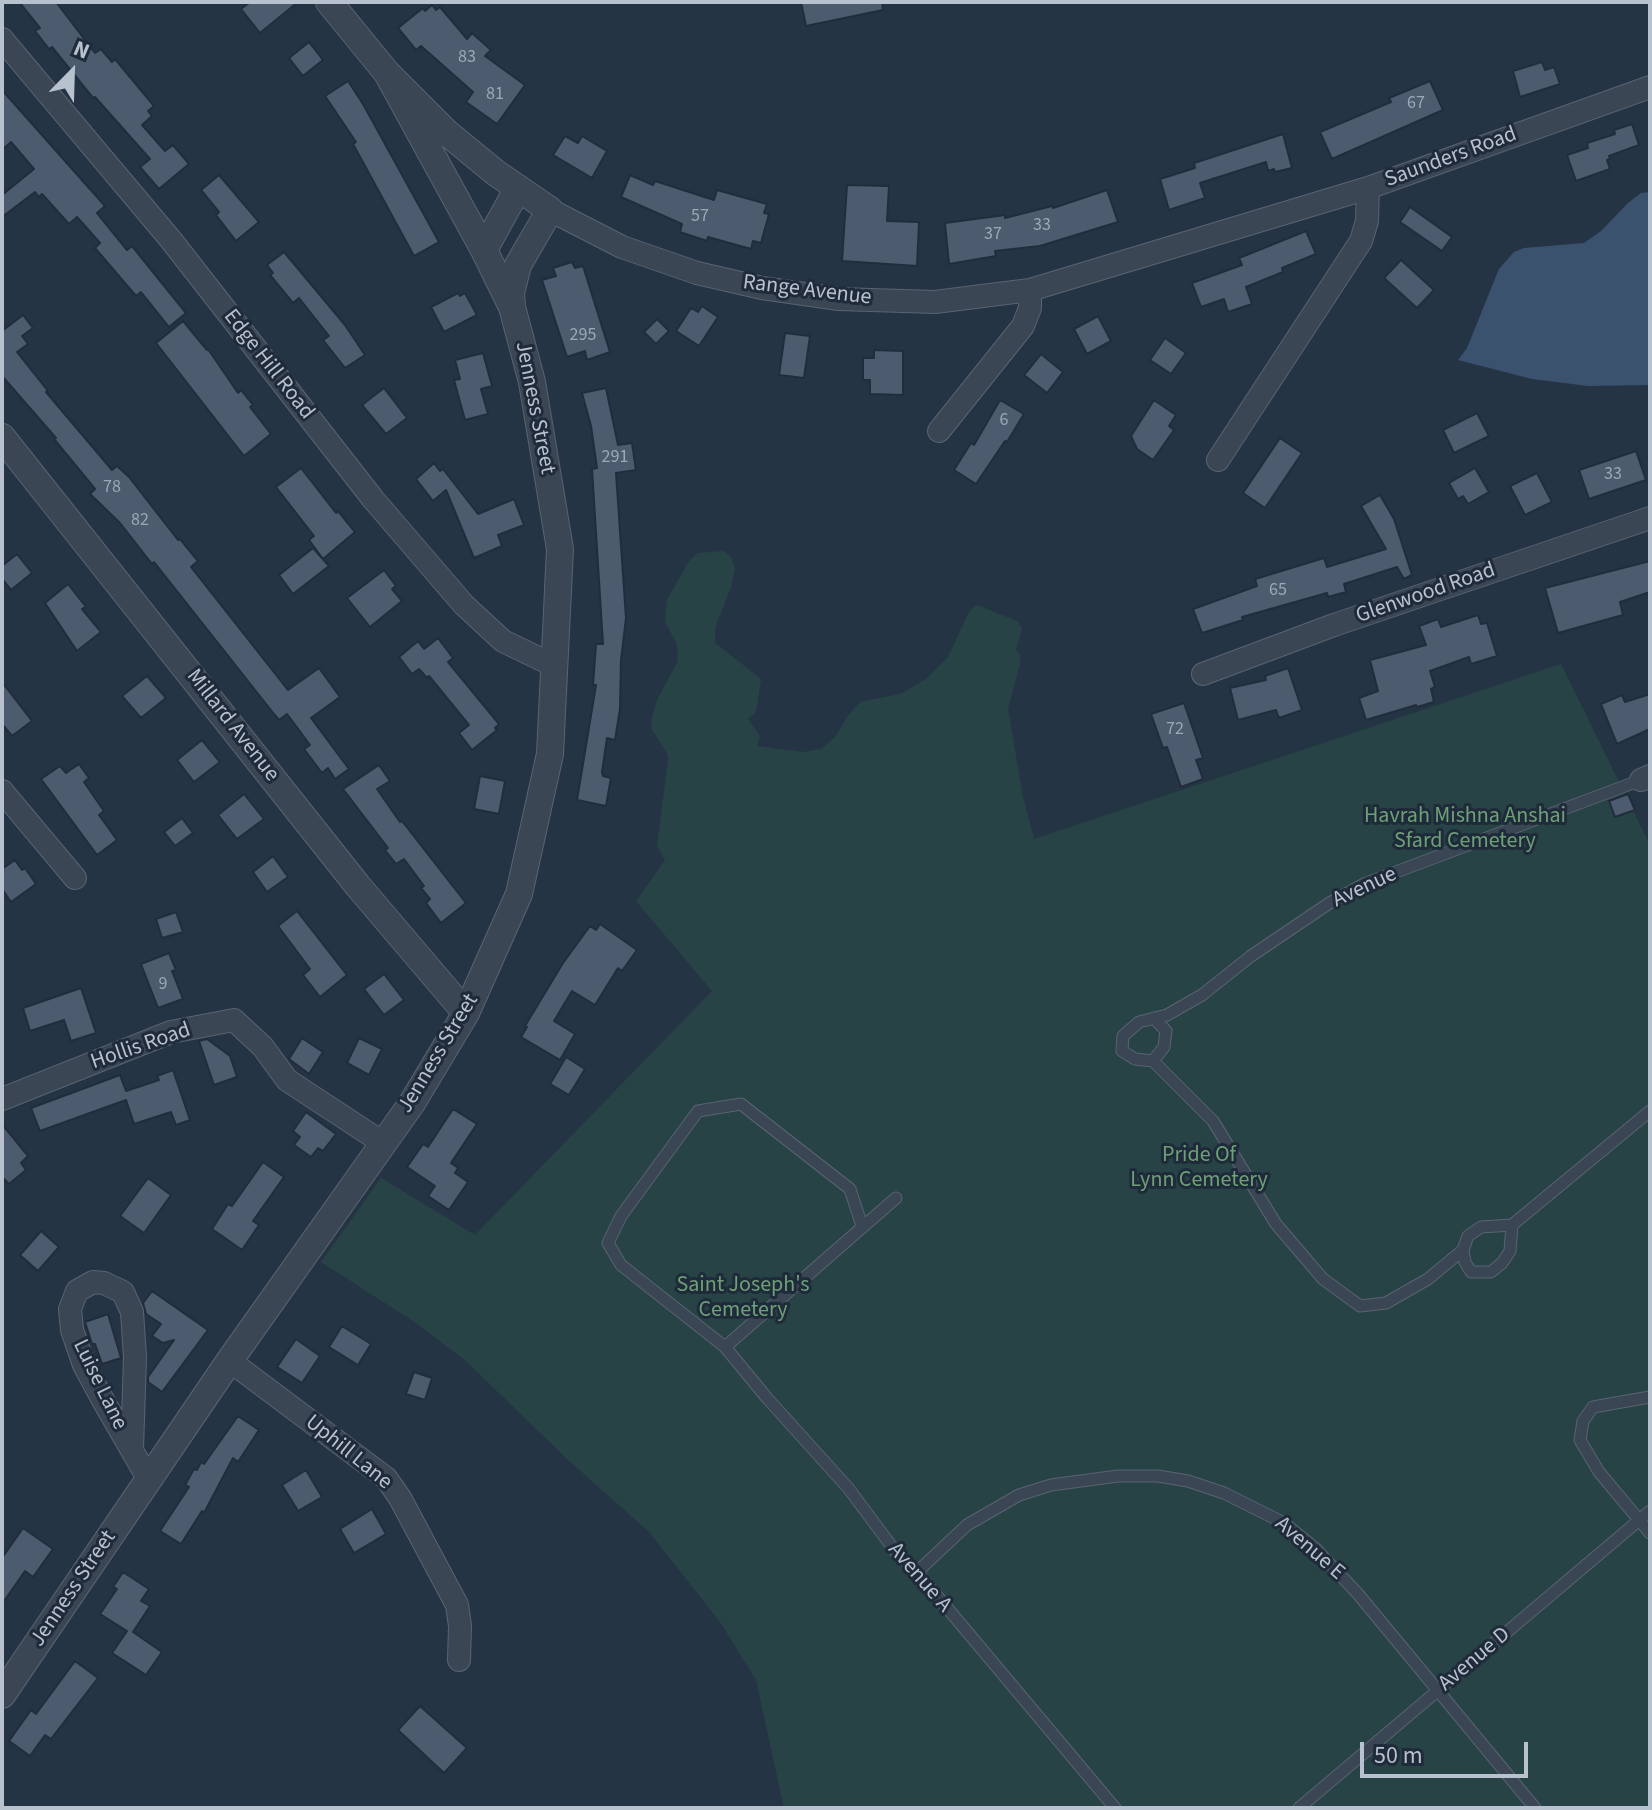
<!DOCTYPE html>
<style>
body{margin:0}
#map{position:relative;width:1652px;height:1810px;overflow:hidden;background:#253445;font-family:"Source Sans 3",sans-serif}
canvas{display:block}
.frame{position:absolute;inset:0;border:4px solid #b8c1ce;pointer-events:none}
.north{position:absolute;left:32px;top:32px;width:80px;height:80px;-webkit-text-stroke:6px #1f2b3a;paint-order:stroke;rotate:23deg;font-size:22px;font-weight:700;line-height:32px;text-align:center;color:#b8c1ce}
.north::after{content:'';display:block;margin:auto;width:28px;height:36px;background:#b8c1ce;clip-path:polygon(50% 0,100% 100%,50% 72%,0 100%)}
.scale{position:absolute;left:1360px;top:1742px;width:168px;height:36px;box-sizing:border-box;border:4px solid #b8c1ce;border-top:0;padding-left:10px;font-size:24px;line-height:28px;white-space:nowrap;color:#b8c1ce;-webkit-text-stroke:6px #1f2b3a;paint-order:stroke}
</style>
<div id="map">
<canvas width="1652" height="1810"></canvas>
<div class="frame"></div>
<div class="north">N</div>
<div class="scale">50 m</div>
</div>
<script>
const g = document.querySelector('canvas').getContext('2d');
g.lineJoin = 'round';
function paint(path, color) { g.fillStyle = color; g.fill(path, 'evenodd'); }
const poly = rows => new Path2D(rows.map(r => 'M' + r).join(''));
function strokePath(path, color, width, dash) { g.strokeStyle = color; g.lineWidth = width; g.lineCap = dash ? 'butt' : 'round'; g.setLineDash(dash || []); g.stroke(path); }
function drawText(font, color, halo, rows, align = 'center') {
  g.font = font + ' "Source Sans 3",sans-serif'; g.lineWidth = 6; g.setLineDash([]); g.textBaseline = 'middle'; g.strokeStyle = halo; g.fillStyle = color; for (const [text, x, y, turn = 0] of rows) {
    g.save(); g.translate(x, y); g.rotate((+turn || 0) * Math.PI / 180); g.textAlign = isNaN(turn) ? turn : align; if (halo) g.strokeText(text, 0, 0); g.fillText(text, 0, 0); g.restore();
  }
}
paint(poly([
 [724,551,731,557,735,568,731,587,715,628,715,643,761,679,756,712,748,719,760,736,757,746,803,752,821,749,836,736,847,717,860,702,900,694,926,679,948,657,970,610,977,605,1017,621,1022,628,1016,650,1020,655,1020,664,1008,709,1023,797,1034,839,1561,664,1650,845,1650,1808,784,1808,756,1680,720,1622,649,1532,566,1458,466,1361,416,1323,321,1262,381,1178,475,1235,712,991,636,901,665,860,657,846,668,759,667,753,652,730,651,720,657,700,677,663,678,655,676,642,665,622,667,600,689,561,698,553]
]), '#274346');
paint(poly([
 [1650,192,1650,385,1588,386,1532,379,1458,360,1467,348,1499,269,1514,252,1524,248,1584,243,1601,231,1628,203,1641,193]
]), '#3a526e');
const building = poly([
 [19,2,56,2,95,53,101,49,112,62,115,59,154,106,148,111,152,116,142,125,165,151,173,145,189,164,159,189,140,167,150,159,95,97,93,98,52,47,49,49,35,31,40,28,19,2],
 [250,2,298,2,260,33,241,9,250,2],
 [801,2,882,2,883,10,806,26,801,2],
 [432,5,436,10,440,7,467,39,472,33,491,50,485,56,525,85,497,124,466,102,473,92,421,46,416,50,398,28,423,8,425,11,432,5],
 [309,42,323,60,303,76,289,58,309,42],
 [1542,62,1545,70,1554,67,1560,84,1520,97,1513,71,1542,62],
 [348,81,363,104,439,242,414,256,353,144,356,142,325,96,348,81],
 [1430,81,1443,110,1332,159,1320,132,1391,102,1389,98,1430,81],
 [2,90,105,206,97,213,127,250,132,246,186,313,169,327,141,292,136,296,106,261,95,248,100,243,77,217,69,224,42,194,39,197,35,192,2,217,2,195,34,169,11,142,2,150,2,90],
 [1632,124,1639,145,1609,156,1610,159,1607,160,1610,169,1576,181,1567,155,1588,148,1587,143,1615,134,1614,130,1632,124],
 [1283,134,1292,168,1275,172,1274,169,1268,171,1266,162,1200,183,1205,198,1169,210,1160,179,1195,168,1194,163,1283,134],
 [565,136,578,143,582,136,607,151,592,178,553,155,565,136],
 [219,175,259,222,236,241,216,215,219,212,201,190,219,175],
 [630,175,653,185,655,181,714,200,717,190,767,204,764,213,769,214,761,243,753,241,751,249,708,237,707,241,680,232,682,224,621,197,630,175],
 [847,185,889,186,887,221,919,222,917,266,842,261,847,185],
 [1107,190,1118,222,1040,246,995,251,996,256,949,264,945,223,1005,215,1005,218,1052,206,1053,208,1107,190],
 [1410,207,1452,237,1442,251,1400,222,1410,207],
 [1306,231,1316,254,1282,268,1283,272,1246,287,1252,304,1228,312,1224,299,1201,307,1192,283,1242,265,1239,258,1306,231],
 [284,252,345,325,365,355,345,368,323,340,329,336,299,298,293,303,270,275,273,273,267,265,284,252],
 [1401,260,1434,290,1417,308,1384,278,1401,260],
 [572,262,575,268,583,266,610,352,587,360,585,351,567,357,542,280,556,276,553,268,572,262],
 [458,293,460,296,465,293,477,315,444,332,431,307,458,293],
 [702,306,718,317,699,346,676,331,691,308,698,312,702,306],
 [23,315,33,328,22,336,28,344,17,352,48,391,46,392,112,470,117,466,129,477,178,540,180,539,198,561,191,567,288,690,319,668,340,697,311,718,349,769,335,779,328,768,322,773,304,749,310,745,287,714,279,720,274,714,154,562,152,564,120,523,90,494,95,489,54,439,56,438,2,376,2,331,23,315],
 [1098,316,1111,341,1087,354,1074,329,1098,316],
 [657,319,669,331,656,344,644,332,657,319],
 [183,321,207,350,208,349,238,393,241,390,253,405,250,407,271,434,244,456,156,343,183,321],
 [785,333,810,336,804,378,779,375,785,333],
 [1165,338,1186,353,1171,374,1150,360,1165,338],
 [874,350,903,351,903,395,870,394,870,380,863,380,863,358,874,358,874,350],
 [483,353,492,386,481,389,488,414,465,420,454,380,460,379,455,360,483,353],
 [1041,354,1063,372,1047,393,1024,375,1041,354],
 [384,388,407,418,386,434,362,405,384,388],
 [606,388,618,445,632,443,636,470,616,473,626,618,621,660,620,709,615,740,607,738,602,772,603,776,611,778,606,806,577,800,596,685,593,685,596,644,603,644,592,469,597,468,591,426,582,393,606,388],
 [1000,400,1024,414,1007,442,1005,441,976,484,954,470,971,443,974,445,1000,400],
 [1154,400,1176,415,1169,426,1174,430,1153,460,1137,449,1131,436,1154,400],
 [1477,413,1489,436,1454,453,1443,430,1477,413],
 [1280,438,1302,453,1265,508,1243,493,1280,438],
 [1636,451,1646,480,1589,499,1579,470,1636,451],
 [434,463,440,471,443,469,478,514,514,499,524,525,498,535,502,546,474,558,446,490,433,501,416,479,434,463],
 [301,468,336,513,338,511,355,532,323,559,309,540,314,536,276,487,301,468],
 [1475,468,1489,492,1468,504,1463,496,1458,499,1449,483,1475,468],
 [1537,473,1552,502,1525,515,1510,486,1537,473],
 [1380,495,1394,519,1412,575,1404,579,1397,567,1344,584,1346,592,1328,597,1327,593,1242,617,1243,620,1202,633,1193,609,1257,586,1255,579,1324,558,1327,567,1386,549,1361,506,1380,495],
 [313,548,329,566,293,594,279,575,313,548],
 [17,554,32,573,11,590,2,579,2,566,17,554],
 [1650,561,1650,592,1620,602,1623,615,1558,633,1545,588,1650,561],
 [384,570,396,586,392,589,402,601,370,627,347,598,384,570],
 [68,584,86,607,82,609,101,632,77,651,45,603,68,584],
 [1478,615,1481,624,1487,623,1497,656,1471,664,1469,657,1430,671,1435,687,1431,689,1434,702,1417,707,1416,705,1366,720,1359,698,1378,691,1370,660,1426,645,1419,626,1438,619,1441,627,1478,615],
 [438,638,453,658,448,662,499,724,495,728,497,730,472,750,459,733,469,725,429,676,427,678,419,669,412,674,399,657,418,641,424,649,438,638],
 [1288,668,1302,710,1279,718,1276,710,1238,720,1230,688,1266,680,1265,676,1288,668],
 [147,676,166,698,141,718,122,696,147,676],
 [2,682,32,721,12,736,2,724,2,682],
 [1650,694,1650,729,1617,744,1601,704,1622,695,1625,702,1650,694],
 [1184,703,1203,758,1196,760,1203,779,1181,787,1167,747,1163,748,1151,714,1184,703],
 [202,740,220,762,194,782,177,760,202,740],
 [79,764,89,778,84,782,104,811,99,815,117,840,97,855,41,779,60,766,66,773,79,764],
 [379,765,390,781,377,789,400,822,402,821,466,903,441,923,426,903,430,899,421,888,424,886,404,859,396,864,385,850,388,848,343,789,379,765],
 [480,776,505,781,499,814,474,809,480,776],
 [244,794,264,819,237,839,218,815,244,794],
 [1628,794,1635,810,1615,817,1609,801,1628,794],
 [182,818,193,833,175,846,164,832,182,818],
 [273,856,288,877,267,892,253,872,273,856],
 [15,860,22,870,25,868,36,884,11,902,2,889,2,869,15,860],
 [297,911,347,975,320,997,303,975,310,969,278,926,297,911],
 [176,912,183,932,162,938,156,919,176,912],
 [600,924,637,950,622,971,618,968,595,1005,572,991,554,1021,575,1034,560,1060,521,1037,527,1027,525,1026,563,963,590,926,596,930,600,924],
 [169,953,176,970,172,971,183,999,158,1008,141,964,169,953],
 [384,974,404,1000,384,1015,364,989,384,974],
 [81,988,96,1033,71,1041,64,1020,30,1031,23,1008,81,988],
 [302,1038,323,1052,309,1074,289,1059,302,1038],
 [359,1038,382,1049,369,1075,347,1063,359,1038],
 [207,1039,230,1056,237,1077,214,1085,199,1041,207,1039],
 [566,1057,585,1069,569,1095,550,1084,566,1057],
 [173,1070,190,1120,176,1125,171,1112,134,1124,126,1100,40,1131,31,1108,120,1075,126,1091,159,1080,157,1076,173,1070],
 [453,1109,477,1124,451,1163,458,1168,455,1173,468,1182,449,1210,428,1196,435,1186,407,1167,423,1144,428,1147,453,1109],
 [306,1112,336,1134,323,1151,318,1148,311,1157,294,1145,300,1137,293,1131,306,1112],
 [2,1124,28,1156,21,1163,26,1170,9,1184,2,1177,2,1124],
 [263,1162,284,1177,253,1221,259,1225,242,1250,212,1229,228,1204,232,1206,263,1162],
 [148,1178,171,1195,144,1233,120,1216,148,1178],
 [41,1231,59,1247,38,1271,20,1255,41,1231],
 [152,1291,208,1330,162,1392,148,1382,148,1377,174,1340,163,1343,152,1336,161,1324,146,1314,143,1303,152,1291],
 [108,1314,121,1358,102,1364,95,1344,92,1344,85,1322,108,1314],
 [342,1326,371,1344,358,1365,329,1347,342,1326],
 [296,1339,320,1356,302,1383,277,1367,296,1339],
 [414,1372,432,1378,425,1400,406,1394,414,1372],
 [238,1416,259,1430,238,1462,233,1458,204,1513,202,1511,181,1544,160,1531,189,1487,185,1485,194,1469,197,1470,201,1462,204,1464,238,1416],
 [306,1470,322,1497,298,1511,282,1485,306,1470],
 [372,1509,386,1534,354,1553,340,1529,372,1509],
 [23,1528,53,1549,33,1577,25,1571,2,1604,2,1558,23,1528],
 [123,1572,149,1589,141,1601,150,1606,133,1632,162,1652,146,1675,112,1653,127,1631,100,1614,117,1589,113,1587,123,1572],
 [75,1661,98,1678,51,1739,45,1735,30,1756,9,1741,31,1710,36,1714,75,1661],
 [420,1706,467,1748,444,1773,398,1730,420,1706]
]);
paint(building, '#4c5b6e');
strokePath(building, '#212d3c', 2);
const service = poly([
 [1154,1018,1166,1031,1164,1047,1153,1061,1135,1059,1122,1051,1123,1036,1139,1022,1167,1015,1202,995,1251,956,1331,902,1364,884,1641,780],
 [1153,1061,1213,1121,1276,1224,1323,1279,1360,1306,1386,1303,1428,1279,1463,1250],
 [896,1198,725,1347,767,1398,849,1489,898,1555,917,1572,1115,1808],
 [1512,1225,1510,1251,1502,1263,1491,1272,1471,1272,1465,1262,1463,1250,1468,1236,1481,1227,1512,1225,1650,1111],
 [725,1347,621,1265,608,1243,621,1216,698,1111,741,1104,850,1189,862,1226],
 [1650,1397,1593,1407,1583,1421,1580,1440,1599,1472,1650,1533],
 [917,1572,967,1525,1019,1495,1051,1485,1118,1476,1158,1476,1188,1481,1224,1493,1284,1523,1315,1548,1358,1594,1535,1808],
 [1299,1808,1650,1511]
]);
const minor = poly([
 [2,39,171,240,373,499,464,605,503,641,555,666],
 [550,210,622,247,697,273,762,288,839,299,935,302,1030,290,1368,188],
 [939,431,1023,326,1030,308,1030,290],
 [1218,460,1361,241,1367,221,1368,188,1650,87],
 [1203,674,1334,625,1650,518],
 [1641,780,1650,776],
 [2,791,75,878],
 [2,1099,171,1032,234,1020,263,1047,287,1080,383,1143],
 [230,1361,386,1478,400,1498,457,1605,460,1626,459,1660],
 [132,1449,135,1357,132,1312,123,1292,104,1283,93,1282,77,1291,70,1309,72,1330,84,1365,104,1402,149,1480]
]);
const tertiary = poly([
 [329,2,387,73,446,132,496,173,550,210,518,265,511,293,512,307],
 [484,250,518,188],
 [2,437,358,886,466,1013],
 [2,1695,230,1360,412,1103,466,1013,519,894,550,754,560,549,532,382,512,307,484,250,387,73]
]);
strokePath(service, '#596472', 13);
strokePath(minor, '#596472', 24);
strokePath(tertiary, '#596472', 28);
strokePath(service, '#3a4654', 11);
strokePath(minor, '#3a4654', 22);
strokePath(tertiary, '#3a4654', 26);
drawText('18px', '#9da8b6', null, [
 ["83",467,58],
 ["81",495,95],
 ["67",1416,104],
 ["57",700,217],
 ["33",1042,226],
 ["37",993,235],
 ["295",583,336],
 ["6",1004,421],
 ["291",615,458],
 ["33",1613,475],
 ["78",112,488],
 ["82",140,521],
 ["65",1278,591],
 ["72",1175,730],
 ["9",163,985]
]);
drawText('22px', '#b8c1ce', '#1f2b3a', [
 ["Saunders Road",1451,158,-20],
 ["Range Avenue",807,291,7],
 ["Edge Hill Road",268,365,52],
 ["Jenness Street",534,408,79],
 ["Glenwood Road",1426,594,-19],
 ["Millard Avenue",232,726,52],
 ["Avenue",1365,888,-25],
 ["Hollis Road",141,1047,-19],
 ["Jenness Street",439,1054,-59],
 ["Luise Lane",99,1385,64],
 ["Uphill Lane",348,1453,39],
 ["Avenue E",1309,1549,41],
 ["Avenue A",919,1578,49],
 ["Jenness Street",74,1589,-56],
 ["Avenue D",1475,1660,-40]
]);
drawText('22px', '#6da077', '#1f2b3a', [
 ["Havrah Mishna Anshai",1465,817],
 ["Sfard Cemetery",1465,842],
 ["Pride Of",1199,1156],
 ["Lynn Cemetery",1199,1181],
 ["Saint Joseph's",743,1286],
 ["Cemetery",743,1311]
]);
</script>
